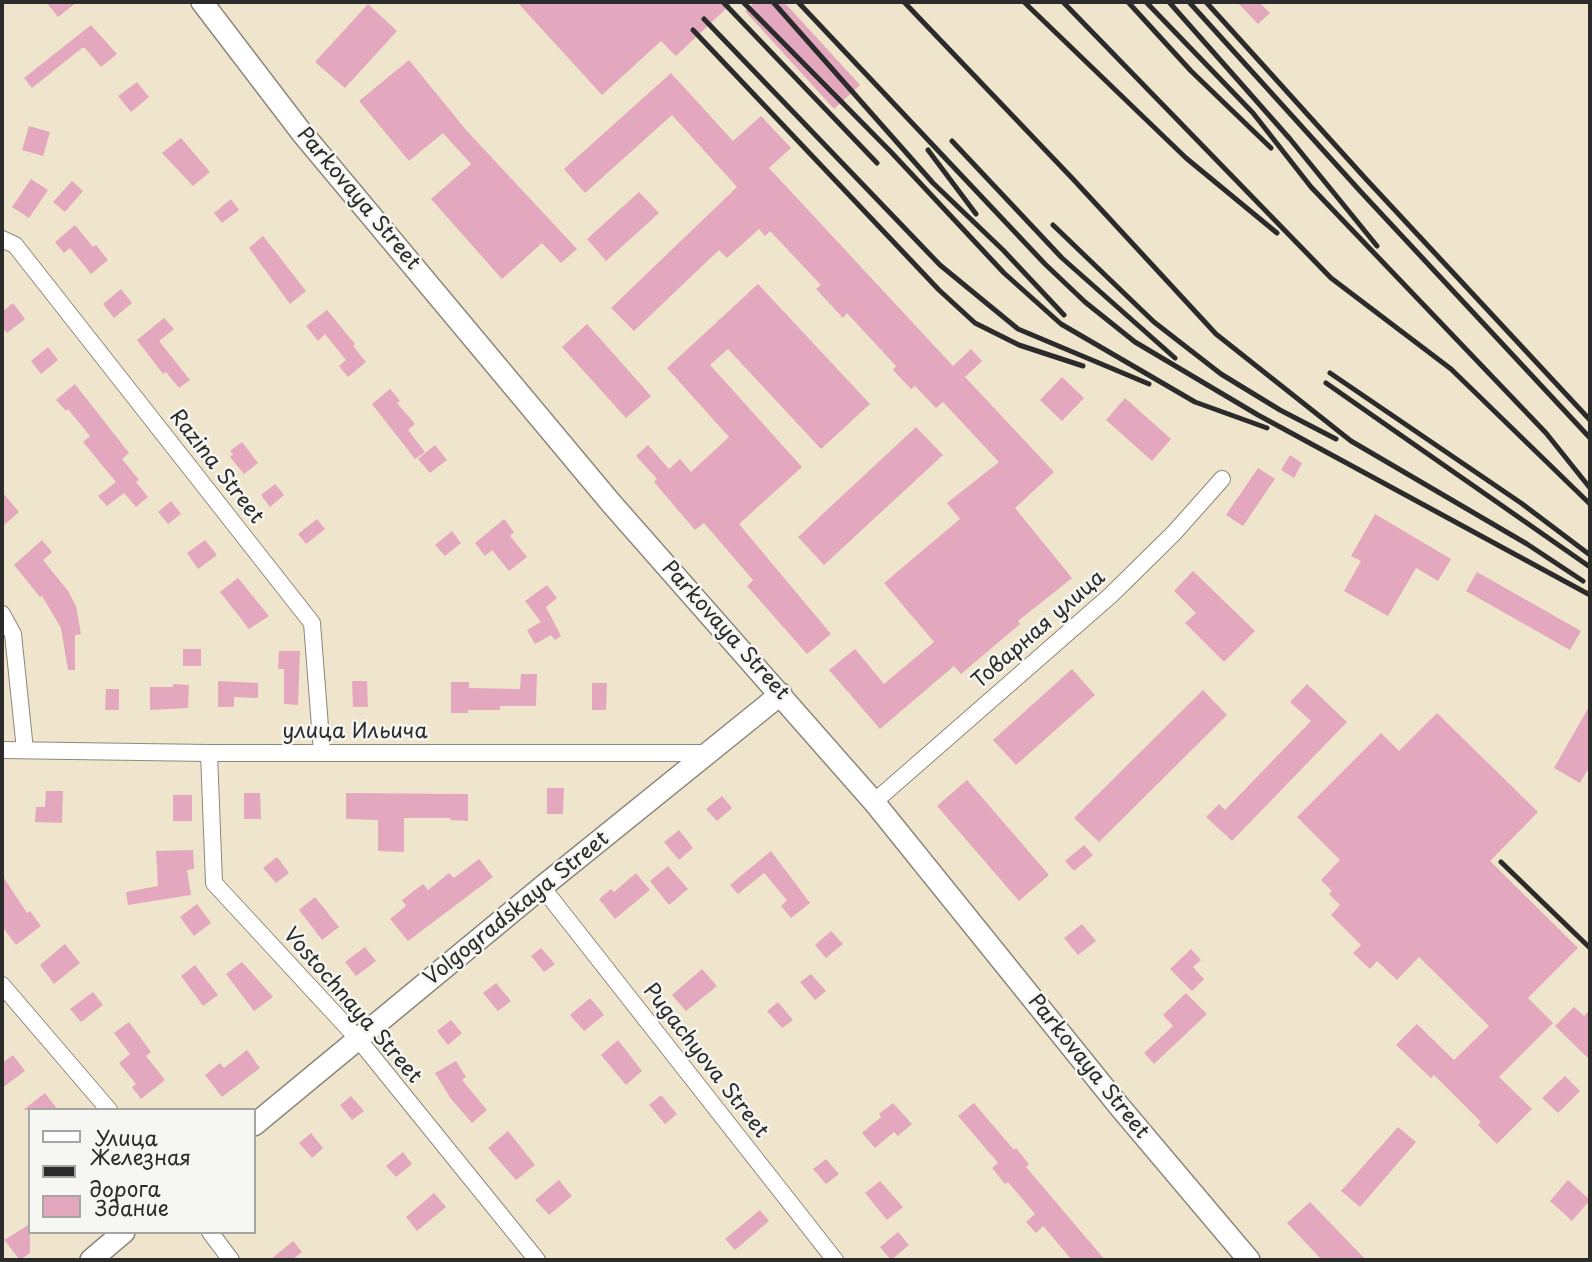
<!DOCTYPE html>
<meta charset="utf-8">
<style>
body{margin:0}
#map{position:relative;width:1592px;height:1262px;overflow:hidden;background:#efe5cc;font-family:"Playpen Sans",sans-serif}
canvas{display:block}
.frame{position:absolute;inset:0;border:4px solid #2b2b2b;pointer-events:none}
.legend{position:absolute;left:28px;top:1108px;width:228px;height:126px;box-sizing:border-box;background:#f6f6f2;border:2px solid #a5a5a2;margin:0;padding:9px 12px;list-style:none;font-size:21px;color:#2b2b2b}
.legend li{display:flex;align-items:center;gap:14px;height:35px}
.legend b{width:35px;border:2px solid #a5a5a2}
</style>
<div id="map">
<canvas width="1592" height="1262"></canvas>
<div class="frame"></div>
<ul class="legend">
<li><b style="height:9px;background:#fff"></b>Улица</li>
<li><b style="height:9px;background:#2b2b2b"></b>Железная дорога</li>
<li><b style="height:19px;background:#e3a8be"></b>Здание</li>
</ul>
</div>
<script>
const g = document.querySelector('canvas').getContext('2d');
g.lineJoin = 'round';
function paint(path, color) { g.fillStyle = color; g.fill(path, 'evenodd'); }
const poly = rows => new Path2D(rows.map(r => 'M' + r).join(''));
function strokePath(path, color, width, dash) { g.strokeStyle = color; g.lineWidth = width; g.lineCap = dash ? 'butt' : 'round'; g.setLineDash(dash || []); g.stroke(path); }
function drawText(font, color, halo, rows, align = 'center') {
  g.font = font + ' "Playpen Sans",sans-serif'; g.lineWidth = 5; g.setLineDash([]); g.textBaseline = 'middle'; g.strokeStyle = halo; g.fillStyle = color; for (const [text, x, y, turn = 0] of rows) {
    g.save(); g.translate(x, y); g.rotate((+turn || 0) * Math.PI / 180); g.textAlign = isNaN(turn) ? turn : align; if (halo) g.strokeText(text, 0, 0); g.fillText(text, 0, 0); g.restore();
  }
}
paint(poly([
 [46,2,77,2,58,17],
 [517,2,733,2,676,56,661,41,602,95],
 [755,2,784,2,860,85,834,109,745,11],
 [1237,2,1259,2,1270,13,1258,24],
 [368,4,397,31,345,88,315,62],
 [91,25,117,54,101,67,85,48,82,48,32,88,24,78],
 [409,60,466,130,577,249,561,263,542,243,502,279,431,199,471,164,443,133,409,161,359,101],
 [671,73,733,141,761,116,791,148,769,168,953,366,971,349,982,361,965,377,1054,472,1015,508,1072,578,1018,621,1020,624,961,674,954,666,880,729,829,670,855,649,884,684,934,642,884,583,960,519,947,503,999,462,943,402,936,408,915,386,911,389,893,370,896,366,847,313,843,318,816,289,821,285,770,231,765,236,759,229,727,258,719,250,634,331,611,308,737,187,672,115,585,193,564,169],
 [137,82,149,97,131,112,118,96],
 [29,126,50,132,43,156,22,150],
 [181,138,210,172,193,186,162,153],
 [31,179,48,190,29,218,12,207],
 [72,181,83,191,65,212,53,202],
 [639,192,659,213,606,261,587,239],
 [231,199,239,210,222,223,214,213],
 [75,225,93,247,96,245,108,260,91,274,70,248,64,253,55,242],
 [263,236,306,291,290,304,249,248],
 [758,284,870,404,821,449,728,349,710,365,802,467,739,524,831,634,807,654,747,586,753,580,704,523,695,530,654,482,657,479,636,456,648,445,669,469,680,459,691,472,729,437,667,368],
 [121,289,132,303,114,318,103,304],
 [13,303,25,319,7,333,2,327,2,312],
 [327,310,355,344,353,346,366,362,348,377,339,366,346,360,325,334,318,341,306,326],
 [164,318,174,329,159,341,190,380,179,388,166,372,163,374,137,340],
 [587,324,651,396,626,418,562,347],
 [48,347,58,360,41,374,31,361],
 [1062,377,1084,398,1062,421,1040,400],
 [75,384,129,453,122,459,139,480,136,482,148,497,136,507,124,493,107,506,98,496,116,482,83,442,90,436,68,409,66,411,56,400],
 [390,389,400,401,397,403,415,424,408,430,425,452,415,459,372,404],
 [1125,398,1171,439,1152,461,1106,420],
 [916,427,943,455,824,565,798,537],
 [242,442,258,463,244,474,230,457,233,454,230,451],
 [435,445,447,460,430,473,418,459],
 [1290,455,1302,463,1294,478,1281,470],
 [1258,468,1275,479,1243,526,1226,515],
 [275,484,284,495,270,507,261,495],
 [2,492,19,512,2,527],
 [171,501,181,514,168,524,158,512],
 [1375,514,1451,559,1438,581,1416,568,1388,616,1344,591,1361,561,1351,556],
 [317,519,325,529,306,544,298,534],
 [504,519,514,532,510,536,527,557,509,571,492,550,485,556,475,543],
 [452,531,461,543,445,556,435,545],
 [42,540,52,552,43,560,68,591,76,606,81,634,75,635,75,670,68,670,61,628,42,596,40,597,14,565],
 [205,540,217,555,198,569,187,553],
 [1193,571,1255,631,1224,662,1185,623,1196,613,1174,591],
 [1477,572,1581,631,1570,650,1466,591],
 [238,578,269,616,249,629,220,592],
 [547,585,557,598,546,607,561,636,555,640,551,635,535,644,527,630,541,622,525,601],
 [183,649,201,649,201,666,183,666],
 [279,651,300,651,298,705,284,704,284,669,278,669],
 [1072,669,1095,695,1016,765,993,740],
 [521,674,537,674,536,706,500,706,500,710,468,710,468,713,451,713,451,682,469,682,469,688,520,689],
 [218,681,258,683,258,698,234,697,234,707,218,707],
 [352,681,367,681,368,707,353,707],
 [592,683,607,683,606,710,592,710],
 [173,684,189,685,188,708,150,710,150,687,173,687],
 [1307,684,1347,722,1232,841,1206,817,1219,804,1225,810,1311,721,1290,702],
 [106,689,119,689,119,710,105,710],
 [1203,690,1227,715,1099,842,1074,818],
 [1590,705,1590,766,1580,783,1554,768],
 [1437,713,1538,812,1490,861,1578,948,1528,998,1553,1023,1499,1077,1532,1109,1497,1144,1478,1125,1481,1122,1434,1075,1431,1078,1396,1045,1417,1024,1454,1060,1489,1026,1419,957,1397,980,1377,961,1370,969,1353,953,1361,945,1331,915,1340,905,1329,894,1332,891,1321,880,1340,860,1297,817,1381,733,1399,751],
 [967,780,1049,875,1019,901,937,806],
 [547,788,564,788,563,814,547,814],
 [46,791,63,791,62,823,35,822,36,807,45,807],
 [244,793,260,793,261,819,244,819],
 [346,793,468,794,468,821,450,820,451,818,404,818,404,852,378,851,378,820,346,819],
 [173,795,192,795,192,821,173,821],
 [722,796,732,808,717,821,706,809],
 [679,830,693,848,679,860,664,842],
 [1084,845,1093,855,1074,871,1065,861],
 [193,850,194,869,187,870,191,895,128,905,126,892,158,886,156,851],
 [771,851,810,903,791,918,781,906,787,900,764,873,738,894,730,885],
 [277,857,289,873,276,883,263,868],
 [479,859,493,877,408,941,390,919,406,906,402,900,423,884,428,890,449,873,454,878],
 [668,866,688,889,669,905,650,881],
 [636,873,650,890,615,919,599,899,611,889,614,892],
 [2,875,27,913,30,911,41,926,16,945,2,926],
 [315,897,339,927,322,940,299,910],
 [197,904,211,923,194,936,180,917],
 [1082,924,1096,941,1078,955,1064,938],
 [831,931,843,944,826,958,815,945],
 [65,944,80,963,54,984,40,965],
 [365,947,376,961,356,976,345,962],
 [541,948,555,964,544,972,531,956],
 [1191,949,1201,960,1193,967,1204,979,1192,991,1170,969],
 [242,962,273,997,254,1011,226,974],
 [195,965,218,995,203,1006,181,976],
 [702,969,717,986,686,1011,672,995],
 [811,974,826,991,815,1000,800,982],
 [496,983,511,1001,498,1011,483,993],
 [93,992,103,1005,81,1022,70,1009],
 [1186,993,1207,1014,1154,1064,1144,1053,1173,1026,1163,1015],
 [590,998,604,1015,584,1031,570,1015],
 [778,1002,793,1020,782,1028,767,1011],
 [1574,1007,1584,1016,1590,1010,1590,1060,1555,1026],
 [451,1020,462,1033,448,1045,437,1031],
 [129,1022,151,1052,146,1056,165,1080,141,1099,132,1087,136,1084,119,1063,130,1054,114,1033],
 [618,1040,642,1071,626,1085,601,1055],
 [247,1050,260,1068,222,1097,205,1075,220,1063,224,1068],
 [13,1055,25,1071,2,1088,2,1063],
 [456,1061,466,1077,462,1080,487,1110,472,1123,451,1099,435,1073],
 [1565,1076,1580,1091,1558,1113,1542,1098],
 [45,1093,58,1110,23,1110],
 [661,1095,677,1114,665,1124,649,1105],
 [351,1096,364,1111,352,1120,340,1105],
 [893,1103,912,1124,898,1136,894,1132,875,1148,862,1133,881,1117,879,1114],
 [974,1103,1014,1150,1016,1148,1029,1164,1026,1167,1105,1260,1072,1260,1043,1226,1036,1233,1026,1222,1035,1214,1008,1182,1005,1184,992,1168,998,1163,958,1116],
 [1398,1127,1416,1142,1360,1207,1341,1191],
 [508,1131,535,1165,516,1180,488,1148],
 [311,1133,323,1148,312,1158,299,1143],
 [403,1152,412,1164,396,1177,386,1166],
 [826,1159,839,1174,826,1184,813,1169],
 [559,1180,572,1196,549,1215,535,1200],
 [1568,1180,1590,1200,1572,1221,1550,1201],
 [880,1181,903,1207,887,1220,865,1193],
 [434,1193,446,1207,417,1231,406,1217],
 [1310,1202,1366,1260,1322,1260,1287,1223],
 [760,1210,769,1221,735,1250,725,1239],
 [30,1224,30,1253,20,1260,4,1240],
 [898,1232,909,1245,891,1260,880,1247],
 [293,1241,302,1252,292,1260,270,1260]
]), '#e3a8be');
const minor = poly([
 [2,239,15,245,312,623,322,753],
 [2,614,13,634,25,750],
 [2,750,209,753,709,753],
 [209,753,214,883,359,1040,537,1260],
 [874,802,1111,595,1174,533,1222,479],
 [542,887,835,1260],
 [2,985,109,1110],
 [210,1232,231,1260]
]);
const major = poly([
 [202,2,302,133,611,503,874,802,1119,1106,1249,1260],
 [254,1125,542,887,781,694],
 [91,1260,124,1232]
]);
strokePath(minor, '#8d887c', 18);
strokePath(major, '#8d887c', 24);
strokePath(minor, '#fff', 16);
strokePath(major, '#fff', 21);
strokePath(poly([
 [723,2,877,163],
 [743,2,891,152,1004,273,1061,324,1195,402,1267,428],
 [773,2,933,183,1003,250,1064,315],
 [798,2,1045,264,1085,302,1135,342,1258,415,1590,595],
 [904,2,1072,178,1216,334,1351,441,1527,544,1583,581],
 [1024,2,1186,158,1277,233],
 [1063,2,1331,278,1451,369,1590,504],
 [1128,2,1191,71,1271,148],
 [1146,2,1253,113,1311,187,1546,433,1590,488],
 [1169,2,1290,139,1377,246],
 [1189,2,1361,192,1590,438],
 [1206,2,1365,178,1590,420],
 [704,19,940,265,1018,329,1149,384],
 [693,30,939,290,975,323,1019,345,1083,366],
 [952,141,1062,258,1175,358],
 [928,150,976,214],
 [1053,225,1154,322,1221,374,1280,410,1336,439],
 [1330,373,1521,503,1590,555],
 [1326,383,1590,567],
 [1501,862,1590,948]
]), '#2b2b2b', 5);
drawText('21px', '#2b2b2b', '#f6f6f2', [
 ["Parkovaya Street",358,199,50],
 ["Razina Street",216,467,52],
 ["Товарная улица",1039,630,-41],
 ["Parkovaya Street",725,631,48],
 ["улица Ильича",355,732],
 ["Volgogradskaya Street",517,909,-39],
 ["Vostochnaya Street",352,1006,49],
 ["Pugachyova Street",705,1061,52],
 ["Parkovaya Street",1088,1067,51]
]);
</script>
